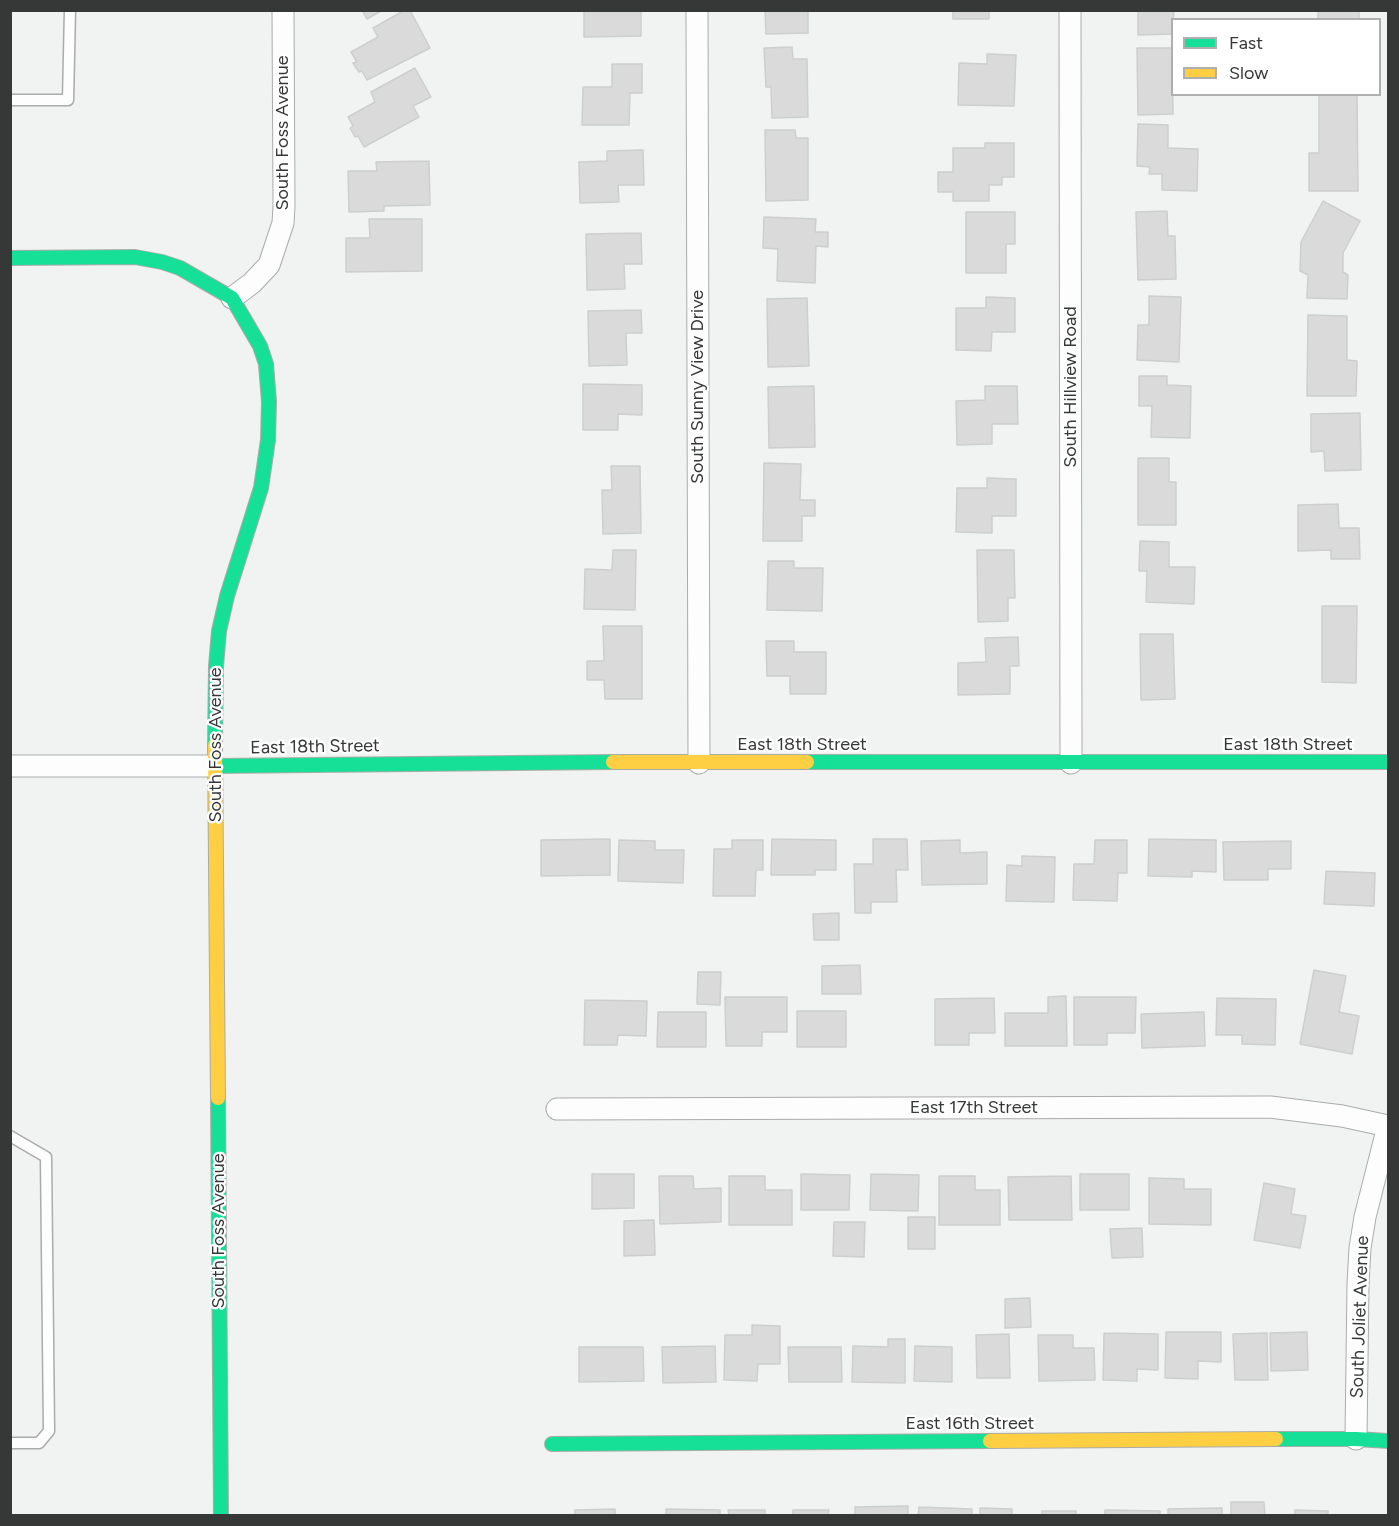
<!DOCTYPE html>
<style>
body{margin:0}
#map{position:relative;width:1399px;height:1526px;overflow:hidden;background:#f0f3f1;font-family:Figtree,sans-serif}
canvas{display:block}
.frame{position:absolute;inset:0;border:12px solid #363837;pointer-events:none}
.legend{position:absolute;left:1171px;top:18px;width:210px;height:78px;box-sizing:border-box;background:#fff;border:2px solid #afafaf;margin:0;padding:8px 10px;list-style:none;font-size:18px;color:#363837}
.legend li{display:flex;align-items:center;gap:12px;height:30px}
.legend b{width:30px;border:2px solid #afafaf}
</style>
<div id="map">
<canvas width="1399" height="1526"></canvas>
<div class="frame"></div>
<ul class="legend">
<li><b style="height:8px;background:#16e098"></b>Fast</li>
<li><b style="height:8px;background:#ffcf43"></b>Slow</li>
</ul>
</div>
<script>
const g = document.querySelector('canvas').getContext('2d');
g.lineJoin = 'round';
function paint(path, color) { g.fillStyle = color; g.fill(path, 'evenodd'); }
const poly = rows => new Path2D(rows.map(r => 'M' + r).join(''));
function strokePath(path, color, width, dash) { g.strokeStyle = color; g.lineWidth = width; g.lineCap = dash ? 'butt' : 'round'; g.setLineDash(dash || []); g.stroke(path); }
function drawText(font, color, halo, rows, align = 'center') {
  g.font = font + ' Figtree,sans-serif'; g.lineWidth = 4.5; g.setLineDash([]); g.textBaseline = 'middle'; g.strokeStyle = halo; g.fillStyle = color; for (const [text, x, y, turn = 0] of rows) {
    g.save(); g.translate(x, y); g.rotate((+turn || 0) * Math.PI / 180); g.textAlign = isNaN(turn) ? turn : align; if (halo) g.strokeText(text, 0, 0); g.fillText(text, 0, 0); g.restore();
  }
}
const building = poly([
 [362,10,383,10,367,19,362,10],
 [405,10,410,10,430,48,367,80,362,71,359,72,353,63,357,62,351,52,378,37,373,28,405,10],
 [584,10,641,10,641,36,584,37,584,10],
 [765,10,808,10,808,33,766,34,765,10],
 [953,10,989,10,989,19,953,19,953,10],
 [1138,10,1174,10,1172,34,1138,35,1138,10],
 [1318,10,1359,10,1359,20,1318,20,1318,10],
 [792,47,793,59,807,59,808,117,772,118,771,87,766,87,764,48,792,47],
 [1137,48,1172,48,1173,114,1138,115,1137,48],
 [987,54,1016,55,1014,106,958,105,959,63,987,64,987,54],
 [612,64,642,64,642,93,630,93,629,125,582,125,583,87,612,87,612,64],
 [415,68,431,97,413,106,419,117,364,147,358,136,355,137,350,128,353,126,348,117,375,102,371,92,415,68],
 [1319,94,1357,94,1358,191,1309,191,1309,153,1319,153,1319,94],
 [1138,124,1168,125,1168,148,1198,149,1197,191,1162,190,1162,174,1149,174,1150,167,1137,166,1138,124],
 [765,130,795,130,796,138,808,138,808,200,766,201,765,130],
 [985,143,1014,143,1014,177,1002,177,1002,185,989,185,989,201,953,201,953,192,938,192,938,172,953,172,953,148,985,148,985,143],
 [643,150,644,185,618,185,619,202,580,203,579,162,607,161,607,151,643,150],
 [429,161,430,205,384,206,384,211,349,212,348,171,377,171,376,162,429,161],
 [1323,201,1360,221,1343,253,1343,272,1348,275,1347,299,1307,298,1308,275,1300,271,1301,242,1323,201],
 [1167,211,1168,236,1175,236,1176,279,1138,280,1136,212,1167,211],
 [966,212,1015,212,1015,244,1006,244,1006,273,966,273,966,212],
 [764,217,816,219,815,232,828,232,828,247,816,246,815,283,777,281,778,249,763,248,764,217],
 [369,219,422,219,422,271,346,272,346,238,370,238,369,219],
 [641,233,642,264,624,264,625,289,587,290,586,234,641,233],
 [1149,296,1181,297,1179,362,1137,360,1138,325,1149,325,1149,296],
 [986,297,1015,298,1015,332,992,332,991,351,956,350,956,308,986,308,986,297],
 [807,298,809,366,768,367,767,299,807,298],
 [641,310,642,333,626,333,627,365,589,366,588,311,641,310],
 [1308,315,1347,316,1347,360,1357,361,1356,396,1307,396,1308,315],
 [1139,376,1167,376,1167,385,1191,386,1190,438,1151,437,1152,406,1139,406,1139,376],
 [583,384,642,385,642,415,618,414,618,430,583,430,583,384],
 [814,386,815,447,769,448,768,387,814,386],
 [985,386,1017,386,1018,424,992,424,992,444,957,445,956,401,985,400,985,386],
 [1360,413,1361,470,1325,471,1324,451,1311,452,1311,414,1360,413],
 [1138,458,1169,458,1169,482,1176,482,1176,525,1138,525,1138,458],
 [764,463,801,464,800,500,815,500,815,516,802,516,802,541,763,541,764,463],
 [611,466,640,466,641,533,603,534,602,490,612,490,611,466],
 [987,478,1016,479,1016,516,992,516,992,533,956,532,957,488,987,488,987,478],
 [1338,504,1339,528,1359,528,1360,559,1331,559,1331,550,1298,551,1298,505,1338,504],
 [1140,541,1169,542,1169,567,1195,567,1194,604,1146,602,1147,571,1139,571,1140,541],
 [613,550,636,550,635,610,584,609,585,569,612,570,613,550],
 [977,550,1014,550,1015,598,1008,598,1008,621,978,622,977,550],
 [768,561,794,561,794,568,823,568,822,611,767,610,768,561],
 [1322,606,1357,606,1356,683,1322,682,1322,606],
 [603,626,642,626,642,699,605,699,604,680,587,680,587,661,604,661,603,626],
 [1140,634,1173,634,1175,699,1141,700,1140,634],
 [1018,637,1019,666,1010,666,1010,694,958,695,958,663,986,662,985,638,1018,637],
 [766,641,794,641,794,652,826,652,826,694,790,694,790,676,767,676,766,641],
 [610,839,610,875,541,876,541,840,610,839],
 [772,839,836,840,836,870,815,870,815,875,771,875,772,839],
 [873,839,907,839,908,870,896,870,897,902,871,902,871,913,855,913,854,864,873,864,873,839],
 [1149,839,1216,840,1216,872,1192,871,1192,877,1148,876,1149,839],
 [619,840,655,841,655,850,684,850,683,883,618,881,619,840],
 [732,840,763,840,763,870,756,870,755,896,713,896,714,849,732,849,732,840],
 [960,840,960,853,987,852,987,884,922,885,921,841,960,840],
 [1095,840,1127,840,1127,873,1118,873,1117,901,1073,900,1074,864,1094,864,1095,840],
 [1291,841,1291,869,1268,869,1268,880,1224,880,1223,842,1291,841],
 [1022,856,1055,857,1054,902,1006,901,1007,865,1022,866,1022,856],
 [1326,871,1375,873,1374,906,1324,904,1326,871],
 [839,913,839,940,814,940,813,914,839,913],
 [860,965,861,994,822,994,822,966,860,965],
 [1314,970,1346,976,1339,1012,1359,1016,1352,1054,1300,1044,1314,970],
 [698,972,721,972,720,1005,697,1004,698,972],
 [1066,996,1067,1046,1005,1046,1005,1013,1048,1013,1048,997,1066,996],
 [725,997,787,997,787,1032,762,1032,762,1046,726,1046,725,997],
 [1074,997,1136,997,1135,1033,1107,1033,1107,1045,1074,1045,1074,997],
 [994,998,995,1033,969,1033,969,1045,935,1045,935,999,994,998],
 [1217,998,1276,999,1275,1045,1242,1044,1242,1035,1216,1035,1217,998],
 [585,1000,647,1001,646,1036,618,1035,617,1045,584,1045,585,1000],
 [797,1011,846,1011,846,1047,797,1047,797,1011],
 [658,1012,706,1012,706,1047,657,1047,658,1012],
 [1204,1012,1205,1046,1142,1048,1141,1014,1204,1012],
 [592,1174,634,1174,634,1208,592,1209,592,1174],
 [801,1174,850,1175,849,1210,801,1210,801,1174],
 [871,1174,919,1175,918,1211,870,1210,871,1174],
 [1080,1174,1129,1174,1129,1210,1080,1210,1080,1174],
 [659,1176,693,1176,694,1189,721,1188,721,1222,660,1224,659,1176],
 [729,1176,765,1176,765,1190,792,1190,792,1225,729,1225,729,1176],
 [939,1176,975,1176,975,1190,1000,1190,1000,1225,939,1225,939,1176],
 [1071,1176,1072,1220,1009,1220,1008,1177,1071,1176],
 [1149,1178,1184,1179,1184,1189,1211,1189,1211,1225,1149,1224,1149,1178],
 [1264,1183,1295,1189,1291,1214,1306,1216,1300,1248,1254,1240,1264,1183],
 [908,1217,935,1217,935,1249,908,1249,908,1217],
 [654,1220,655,1255,624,1256,624,1221,654,1220],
 [834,1222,865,1222,864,1257,833,1256,834,1222],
 [1142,1228,1143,1257,1112,1258,1110,1229,1142,1228],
 [1030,1298,1031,1327,1005,1328,1005,1299,1030,1298],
 [752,1325,780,1326,780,1364,758,1364,757,1381,724,1380,725,1335,752,1335,752,1325],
 [1166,1332,1221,1332,1221,1362,1198,1361,1198,1379,1165,1378,1166,1332],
 [1307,1332,1308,1370,1271,1371,1270,1333,1307,1332],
 [1104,1333,1158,1334,1158,1370,1137,1369,1137,1381,1103,1380,1104,1333],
 [1267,1333,1268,1380,1235,1380,1233,1334,1267,1333],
 [1009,1334,1010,1378,977,1378,976,1335,1009,1334],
 [1038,1335,1073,1335,1073,1348,1094,1348,1095,1380,1039,1381,1038,1335],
 [888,1339,905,1339,905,1383,852,1382,853,1346,888,1347,888,1339],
 [715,1346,716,1382,663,1383,662,1347,715,1346],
 [915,1346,952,1347,952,1382,914,1381,915,1346],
 [579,1347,643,1347,644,1381,579,1382,579,1347],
 [788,1347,841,1347,842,1382,789,1382,788,1347],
 [1231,1502,1264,1502,1265,1516,1231,1516,1231,1502],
 [908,1506,908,1516,855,1516,855,1507,908,1506],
 [919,1507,972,1509,972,1516,918,1516,919,1507],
 [980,1508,1012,1509,1012,1516,980,1516,980,1508],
 [1222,1508,1222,1516,1168,1516,1168,1509,1222,1508],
 [615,1509,615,1516,575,1516,575,1510,615,1509],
 [666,1509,720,1510,720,1516,666,1516,666,1509],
 [728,1510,765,1510,765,1516,729,1516,728,1510],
 [793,1510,829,1510,828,1516,793,1516,793,1510],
 [1105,1510,1160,1511,1160,1516,1105,1516,1105,1510],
 [1295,1510,1328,1511,1328,1516,1295,1516,1295,1510],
 [1042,1511,1076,1511,1076,1516,1042,1516,1042,1511]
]);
paint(building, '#d9dad9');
strokePath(building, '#cdcfce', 1.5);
const lane = poly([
 [10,100,68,100,70,10],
 [10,1136,46,1157,49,1431,39,1443,10,1443]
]);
const street = poly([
 [697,10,699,763],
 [1070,10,1071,763],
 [232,298,252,283,269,265,283,223,284,207,283,10],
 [10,766,215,766],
 [557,1109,1270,1107,1342,1116,1388,1126],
 [1356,1439,1358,1284,1360,1248,1365,1217,1388,1126]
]);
const fast = poly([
 [10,258,135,257,162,262,180,268,232,298,260,346,266,364,269,402,268,440,261,488,227,596,219,631,216,666,215,745],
 [807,762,1388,762],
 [215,766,613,762],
 [218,1098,221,1516],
 [1276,1439,1356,1439,1388,1441],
 [552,1444,990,1441]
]);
const slow = poly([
 [215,745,218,1098],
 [613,762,807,762],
 [990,1441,1276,1439]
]);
strokePath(lane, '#aaacaa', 13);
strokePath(street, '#aaacaa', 23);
strokePath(fast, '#aaacaa', 16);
strokePath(slow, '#aaacaa', 16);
strokePath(lane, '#fdfdfd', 10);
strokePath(street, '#fdfdfd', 21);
strokePath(fast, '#16e098', 14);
strokePath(slow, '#ffcf43', 14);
drawText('18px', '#363837', '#fff', [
 ["South Foss Avenue",283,133,-90],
 ["South Sunny View Drive",698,387,-90],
 ["South Hillview Road",1071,387,-90],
 ["South Foss Avenue",216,745,-90],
 ["East 18th Street",802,745],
 ["East 18th Street",1288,745],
 ["East 18th Street",315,747,-1],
 ["East 17th Street",974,1108],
 ["South Foss Avenue",219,1231,-90],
 ["South Joliet Avenue",1360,1317,-88],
 ["East 16th Street",970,1424]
]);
</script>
